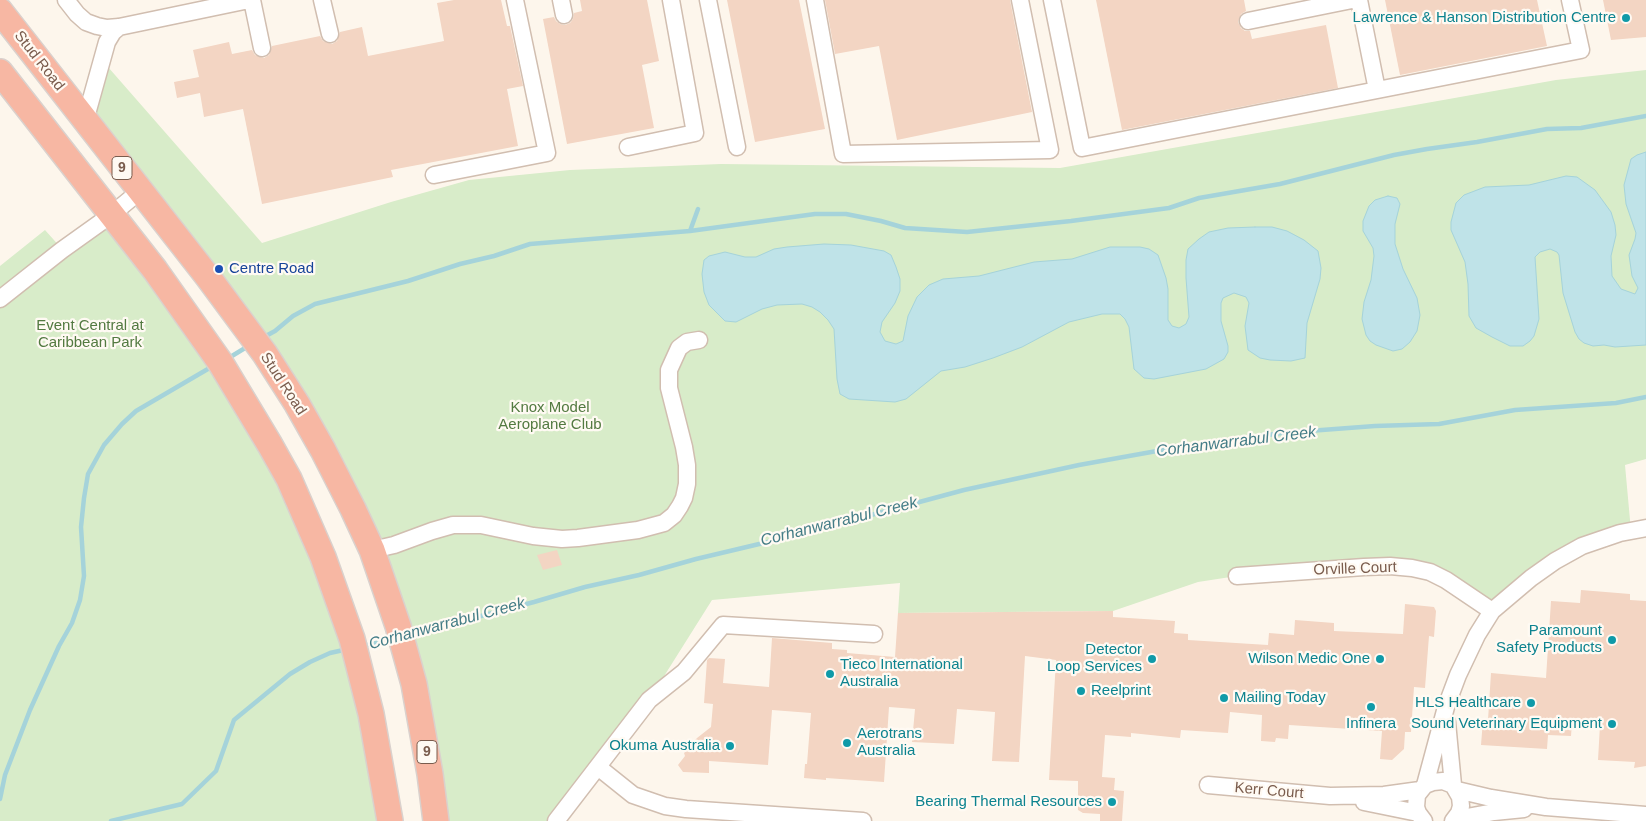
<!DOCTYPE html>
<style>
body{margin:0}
canvas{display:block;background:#fdf6ec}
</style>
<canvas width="1646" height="821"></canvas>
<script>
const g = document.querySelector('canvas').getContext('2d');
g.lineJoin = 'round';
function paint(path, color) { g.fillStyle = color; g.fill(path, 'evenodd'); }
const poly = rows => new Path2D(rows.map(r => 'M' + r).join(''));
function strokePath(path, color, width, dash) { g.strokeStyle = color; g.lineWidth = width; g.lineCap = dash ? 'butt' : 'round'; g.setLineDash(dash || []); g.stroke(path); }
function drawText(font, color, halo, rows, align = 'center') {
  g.font = font + ' Helvetica,sans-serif'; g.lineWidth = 4.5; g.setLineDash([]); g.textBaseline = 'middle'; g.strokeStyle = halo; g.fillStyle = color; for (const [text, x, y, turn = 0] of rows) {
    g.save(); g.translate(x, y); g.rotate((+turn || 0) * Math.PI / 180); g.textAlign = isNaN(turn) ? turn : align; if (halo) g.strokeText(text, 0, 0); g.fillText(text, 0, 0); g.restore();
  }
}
paint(poly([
 [101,59,262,243,391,202,469,180,570,170,721,164,1060,168,1556,80,1646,70,1646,459,1625,465,1631,531,1582,546,1492,611,1430,572,1237,576,1198,582,1113,611,898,613,900,583,712,600,649,700,556,821,436,821,423,731,323,450,85,121],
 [111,215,155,270,323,557,390,821,0,821,0,266,45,230,62,249]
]), '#d8ecc9');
const water = poly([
 [1646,152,1646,345,1615,347,1604,345,1593,346,1584,343,1579,339,1575,332,1563,293,1559,255,1557,252,1550,249,1540,252,1535,257,1539,319,1534,336,1530,341,1523,346,1510,346,1492,337,1476,328,1469,316,1468,284,1465,262,1451,230,1451,222,1456,203,1464,195,1485,187,1529,185,1566,176,1577,177,1595,190,1611,212,1615,225,1616,235,1611,256,1612,276,1621,289,1635,294,1638,288,1632,276,1629,255,1635,239,1636,233,1626,204,1624,185,1631,159,1637,155,1646,152],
 [1388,196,1397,198,1400,204,1395,224,1395,244,1403,269,1417,298,1420,315,1417,331,1410,342,1402,349,1393,351,1376,345,1370,341,1366,335,1362,319,1364,302,1371,280,1374,256,1373,248,1363,231,1363,221,1369,206,1375,200,1388,196],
 [1255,227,1272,227,1287,231,1304,240,1318,251,1321,268,1320,279,1307,323,1305,358,1291,361,1270,360,1260,358,1248,350,1245,326,1249,303,1246,297,1234,293,1223,298,1221,303,1221,321,1228,346,1228,352,1224,359,1206,369,1154,379,1144,378,1134,369,1129,327,1125,319,1120,314,1102,314,1069,322,1022,347,993,358,965,367,941,371,906,399,895,402,849,399,840,394,837,379,834,329,828,320,820,312,812,307,802,304,777,305,762,309,736,322,725,321,709,305,704,292,702,274,704,260,709,256,725,252,745,257,756,257,774,249,787,247,824,244,851,245,884,251,891,255,896,267,900,279,900,291,895,303,882,322,880,332,885,341,896,344,903,341,908,316,917,297,929,285,943,279,979,276,1034,262,1072,259,1110,247,1140,247,1149,249,1158,255,1166,278,1168,289,1168,320,1172,326,1179,328,1186,324,1189,317,1186,278,1186,260,1188,249,1199,239,1209,232,1228,228,1255,227]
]);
paint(water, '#bfe3e8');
strokePath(water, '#a5d3da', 1);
strokePath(poly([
 [690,231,815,214,846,214,881,221,905,228,967,232,1071,221,1169,208,1199,198,1280,184,1394,155,1427,149,1477,142,1547,129,1581,128,1646,116],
 [264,337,275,331,293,316,315,304,408,281,460,264,494,256,530,244,690,231,698,209],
 [227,359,250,345],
 [409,635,534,602,585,587,639,575,696,559,793,536,964,490,1079,465,1168,449,1282,433,1375,426,1439,424,1515,410,1616,403,1646,397],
 [363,646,394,639],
 [0,799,5,775,30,710,59,646,72,623,80,600,84,576,81,527,84,498,88,474,104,445,122,424,136,411,213,366],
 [111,821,182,804,216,771,234,720,290,674,310,662,330,653,348,649]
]), '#a5d3da', 4.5);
paint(poly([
 [454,0,501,0,507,26,510,26,523,86,507,89,518,146,391,170,393,177,262,204,243,109,204,117,200,93,177,98,174,82,199,77,193,50,229,42,232,54,252,50,255,55,264,58,269,55,272,46,320,36,323,41,332,44,337,41,340,32,362,27,368,56,444,41,437,3],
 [580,0,647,0,659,61,642,65,654,128,567,144,543,19,554,17,556,21,560,24,565,25,570,23,573,19,574,13,582,11],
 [727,0,799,0,825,129,755,142],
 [825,0,1010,0,1032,112,897,140,879,46,835,54],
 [1096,0,1244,0,1246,11,1241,14,1238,22,1241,28,1245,31,1250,31,1252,39,1326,25,1338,88,1122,130],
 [1385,0,1537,0,1547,46,1400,75],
 [1603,0,1646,0,1646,37,1611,40],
 [557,550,562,565,543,570,537,555],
 [1581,590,1630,594,1630,600,1646,601,1646,766,1634,768,1635,762,1598,760,1600,725,1572,723,1571,736,1548,735,1547,749,1481,745,1483,720,1488,720,1491,673,1546,678,1551,601,1580,603],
 [1405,604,1434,607,1436,611,1434,637,1429,636,1425,688,1414,687,1411,732,1405,732,1404,749,1392,760,1380,759,1382,731,1289,725,1288,739,1276,738,1275,742,1261,741,1262,715,1230,712,1228,733,1181,730,1180,738,1131,733,1131,737,1105,735,1102,777,1115,778,1114,790,1124,791,1122,821,1100,821,1100,814,1083,813,1078,810,1078,781,1049,780,1056,660,1025,656,1019,762,992,761,995,712,957,709,954,744,912,742,915,709,889,707,884,782,826,778,826,780,804,778,805,764,807,764,811,713,772,710,768,765,709,761,709,773,683,772,678,765,685,756,684,753,697,738,711,727,713,704,704,703,707,660,709,658,725,659,723,683,769,687,772,638,832,643,832,649,847,650,847,653,895,657,898,613,1113,611,1113,617,1175,621,1174,633,1188,634,1188,640,1268,645,1269,633,1294,635,1295,620,1334,623,1334,631,1403,634]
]), '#f3d5c3');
const minor = poly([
 [66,0,77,14,86,22,97,26,107,28,119,27,249,0],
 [252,0,262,48],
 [322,0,330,34],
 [561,0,564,15],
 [708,0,737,147],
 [815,0,843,154,1050,150,1020,0],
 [1052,0,1082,148,1581,50,1570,0],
 [1359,0,1377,90],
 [1248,21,1352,0],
 [85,121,107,42,113,32,119,27],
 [628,147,695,133,671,0],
 [434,175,547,153,515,0],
 [0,299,62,250,111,215,140,191],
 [372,550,394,545,432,531,453,525,481,525,533,536,562,539,578,538,638,530,664,523,674,515,680,506,684,498,687,484,687,465,684,447,669,388,669,370,679,348,687,342,699,340],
 [1237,576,1364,567,1390,566,1412,568,1430,572,1446,580,1492,611],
 [1447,722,1453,785],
 [598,767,633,795,665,806,686,809,863,821],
 [1208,785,1330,796,1384,795,1420,790],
 [1425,785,1446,707,1458,675,1477,635,1492,611,1531,578,1555,561,1582,546,1620,533,1646,528],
 [1457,790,1491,798,1546,807,1646,815],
 [1364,802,1418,813],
 [1456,819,1494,812,1524,809],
 [556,821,649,700,684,672,723,625,874,634],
 [1424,821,1418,813,1416,807,1417,795,1425,785,1433,782,1443,781,1453,785,1460,797,1461,806,1459,813,1453,821]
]);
const highway = poly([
 [0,11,208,277,265,354,297,404,323,450,353,509,372,550,398,626,414,684,430,774,436,821],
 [0,72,155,270,220,362,270,445,289,479,323,557,352,639,371,714,390,821]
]);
strokePath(minor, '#d1beb0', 19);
strokePath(highway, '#dad1cd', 28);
strokePath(minor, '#fff', 16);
strokePath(highway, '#f7b7a3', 25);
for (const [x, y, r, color] of [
 [1626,18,5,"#0f9aa8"],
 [219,269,5,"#1a4fb4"],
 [1612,640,5,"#0f9aa8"],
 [1152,659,5,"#0f9aa8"],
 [1380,659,5,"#0f9aa8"],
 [830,674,5,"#0f9aa8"],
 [1081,691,5,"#0f9aa8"],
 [1224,698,5,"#0f9aa8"],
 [1531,703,5,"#0f9aa8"],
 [1371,707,5,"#0f9aa8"],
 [1612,724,5,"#0f9aa8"],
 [847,743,5,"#0f9aa8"],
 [730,746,5,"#0f9aa8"],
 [1112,802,5,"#0f9aa8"]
]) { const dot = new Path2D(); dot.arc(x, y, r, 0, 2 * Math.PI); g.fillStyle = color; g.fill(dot); strokePath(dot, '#fffaf3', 2); }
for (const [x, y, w] of [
 [122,168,20],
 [427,752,20]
]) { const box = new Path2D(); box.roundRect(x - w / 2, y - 11.5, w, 23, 4); g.fillStyle = '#fffaf3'; g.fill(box); strokePath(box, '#7a5c4d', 1); }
drawText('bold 14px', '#7a5c4d', null, [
 ["9",122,168],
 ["9",427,752]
]);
drawText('15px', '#0d838f', '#fffaf3', [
 ["Lawrence & Hanson Distribution Centre",1616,18],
 ["Paramount",1602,631],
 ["Safety Products",1602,648],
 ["Detector",1142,650],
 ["Loop Services",1142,667],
 ["Wilson Medic One",1370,659],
 ["Tieco International",840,665,"left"],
 ["Australia",840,682,"left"],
 ["Reelprint",1091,691,"left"],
 ["Mailing Today",1234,698,"left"],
 ["HLS Healthcare",1521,703],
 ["Infinera",1371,724,"center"],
 ["Sound Veterinary Equipment",1602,724],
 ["Aerotrans",857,734,"left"],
 ["Australia",857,751,"left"],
 ["Okuma Australia",720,746],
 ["Bearing Thermal Resources",1102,802]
], 'right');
drawText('15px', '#7a5c4d', '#fffaf3', [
 ["Stud Road",39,61,52],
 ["Stud Road",283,384,57],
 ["Orville Court",1355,569,-2],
 ["Kerr Court",1269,791,5]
]);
drawText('15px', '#164399', '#fffaf3', [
 ["Centre Road",229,269]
], 'left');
drawText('15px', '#537a41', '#fffaf3', [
 ["Event Central at",90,326],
 ["Caribbean Park",90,343],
 ["Knox Model",550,408],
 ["Aeroplane Club",550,425]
]);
drawText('italic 16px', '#437c86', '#fffaf3', [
 ["Corhanwarrabul Creek",1236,442,-7],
 ["Corhanwarrabul Creek",839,522,-14],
 ["Corhanwarrabul Creek",447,624,-15]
]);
</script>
